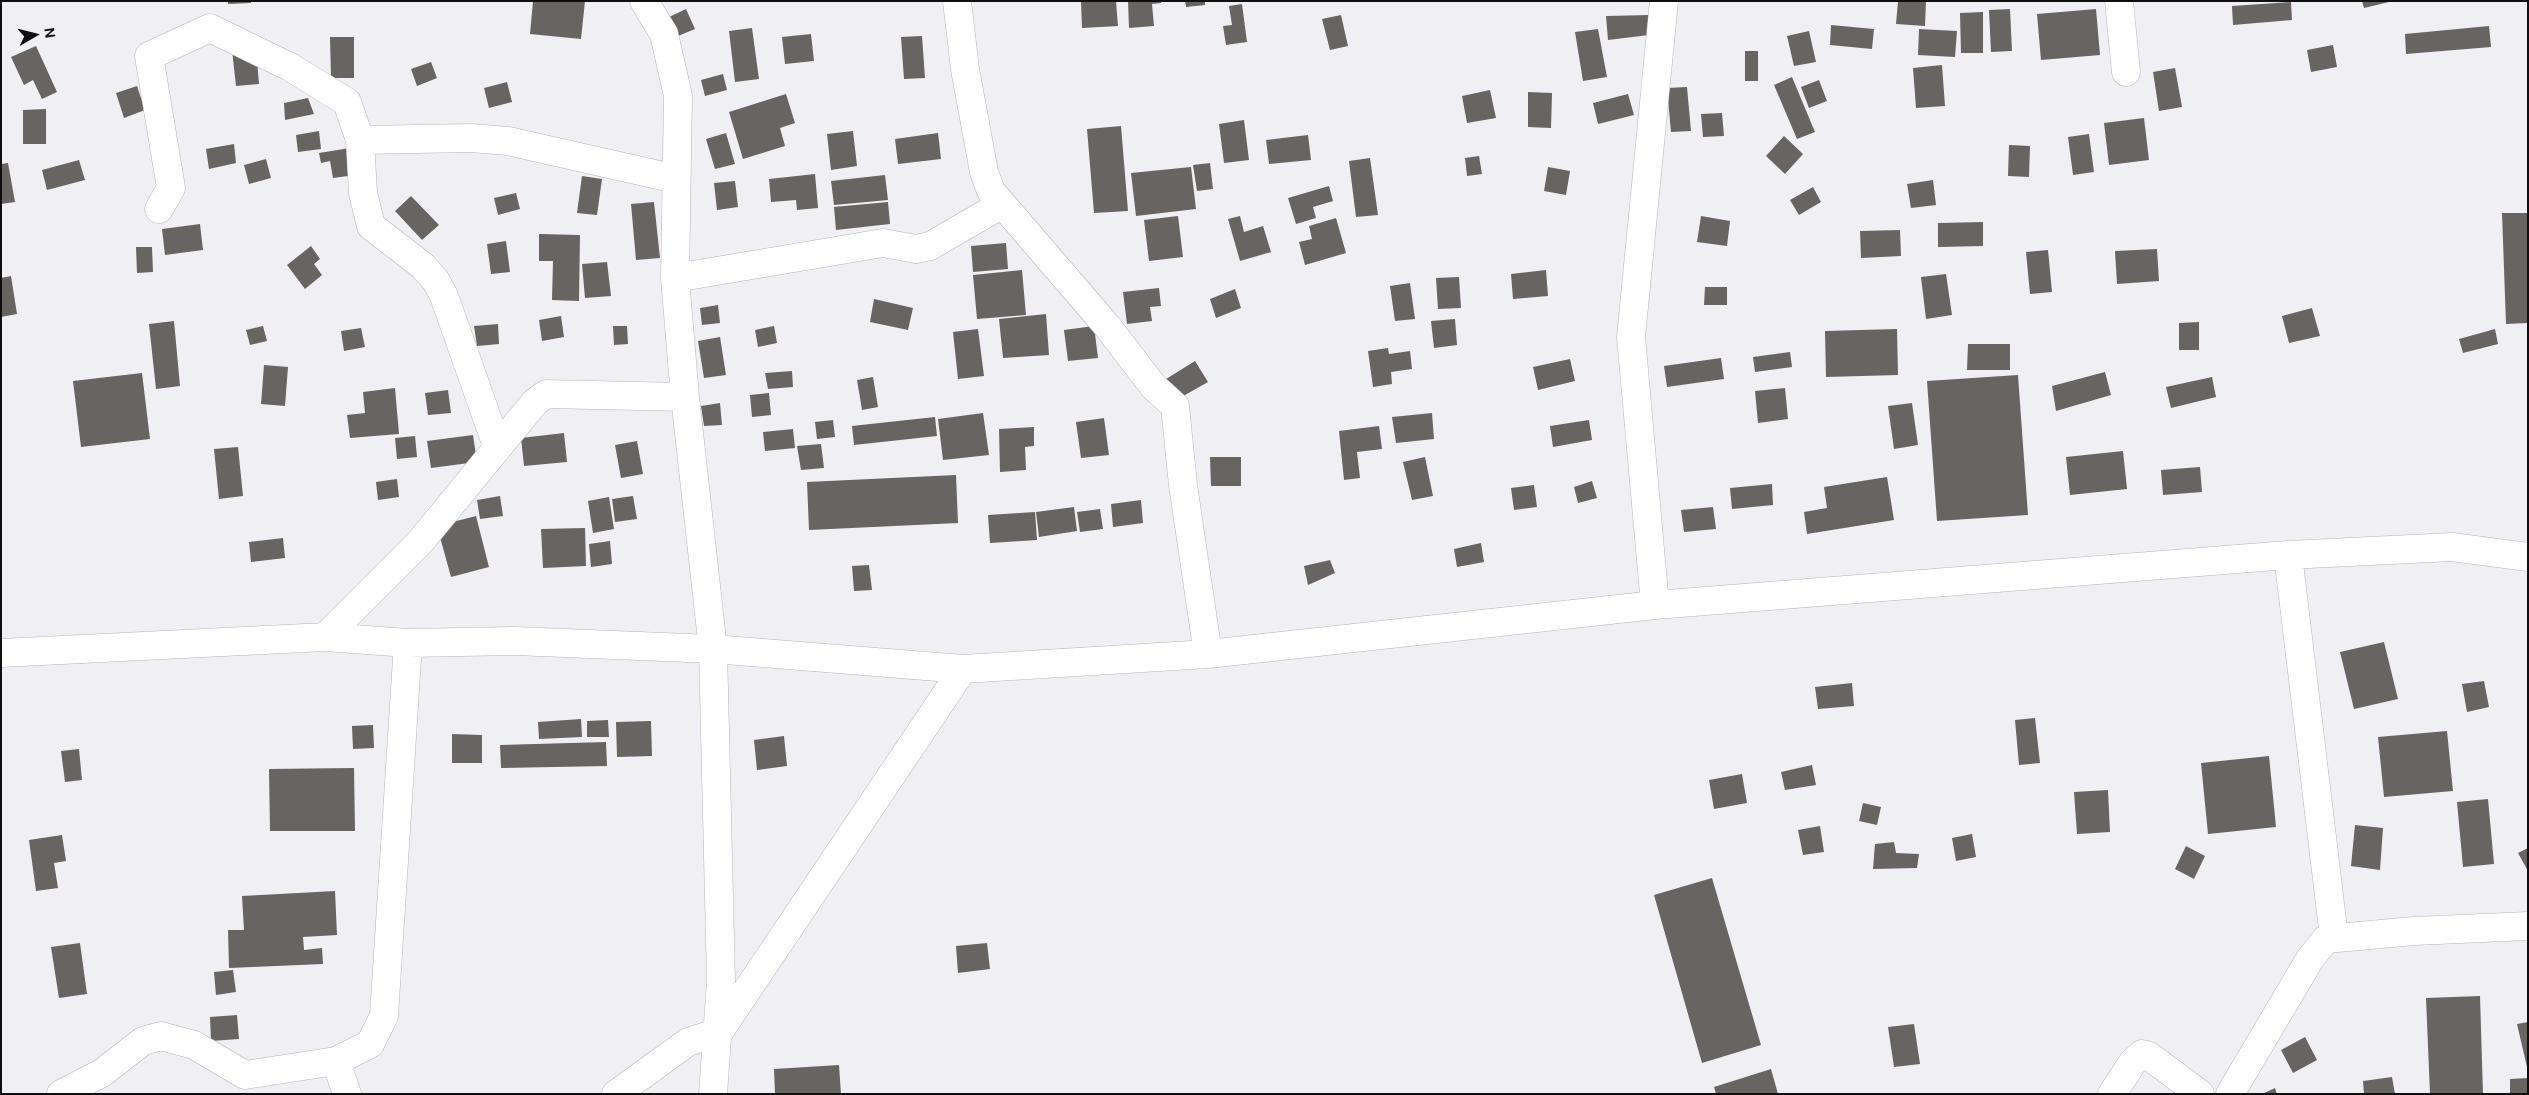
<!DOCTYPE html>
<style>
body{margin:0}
#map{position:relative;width:2529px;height:1095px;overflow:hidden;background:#f0f0f4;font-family:"DM Sans",sans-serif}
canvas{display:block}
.frame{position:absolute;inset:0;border:2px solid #0f0f10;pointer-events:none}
.north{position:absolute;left:10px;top:10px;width:50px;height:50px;-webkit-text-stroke:4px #f0f0f4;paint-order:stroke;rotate:82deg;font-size:14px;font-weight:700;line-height:20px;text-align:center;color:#0f0f10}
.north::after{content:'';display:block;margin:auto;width:18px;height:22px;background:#0f0f10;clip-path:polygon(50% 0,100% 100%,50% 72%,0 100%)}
</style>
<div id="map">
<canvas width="2529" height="1095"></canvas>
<div class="frame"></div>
<div class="north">N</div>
</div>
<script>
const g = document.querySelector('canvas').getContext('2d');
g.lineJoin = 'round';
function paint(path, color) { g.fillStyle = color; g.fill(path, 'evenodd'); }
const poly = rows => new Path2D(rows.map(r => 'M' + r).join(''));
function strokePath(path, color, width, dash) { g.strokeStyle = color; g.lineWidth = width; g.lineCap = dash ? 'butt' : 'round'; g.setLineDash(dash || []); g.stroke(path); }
paint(poly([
 [228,1,251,1,251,3,228,4],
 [533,1,585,1,581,39,530,34],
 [1081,1,1116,1,1118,26,1082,28],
 [1128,1,1161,1,1161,3,1152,4,1154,26,1129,28],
 [1185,1,1205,1,1205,5,1186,7],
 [1898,1,1926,1,1925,26,1896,24],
 [2362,1,2389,1,2389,2,2364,8],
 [2291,2,2292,20,2233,25,2232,6],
 [1242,4,1247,42,1226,45,1223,26,1232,25,1229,6],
 [686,9,695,29,673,38,665,19],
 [2010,9,2012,51,1991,52,1989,10],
 [2096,9,2100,55,2041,60,2037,14],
 [1983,12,1983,53,1961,53,1960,13],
 [1341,15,1348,46,1330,50,1322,19],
 [1649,15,1649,35,1608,40,1606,16],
 [1831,25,1874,29,1872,49,1830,45],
 [2489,26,2491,47,2406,54,2405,34],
 [752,28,759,79,735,82,729,31],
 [1598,29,1607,77,1583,81,1575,32],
 [1919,29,1957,31,1955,57,1918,55],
 [1809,31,1816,62,1794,66,1787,36],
 [811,34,814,61,785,64,782,37],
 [922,36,925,78,904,79,901,37],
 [330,37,354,37,354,78,331,78],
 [2333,45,2337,67,2311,72,2307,50],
 [36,46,57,92,42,99,33,80,24,85,11,57],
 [256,48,259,84,236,86,232,50],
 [1745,51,1758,51,1758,81,1745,81],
 [431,62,437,78,417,86,411,69],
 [1942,65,1945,106,1916,108,1913,68],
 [2175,68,2182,107,2159,111,2153,72],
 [723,74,727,90,705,96,701,80],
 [1792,77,1815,132,1797,139,1774,85],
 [1819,80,1827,101,1809,108,1801,87],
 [507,82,512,102,489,108,484,88],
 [137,86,145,110,124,118,116,93],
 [1687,87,1691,131,1671,132,1667,88],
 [1490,90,1496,118,1467,123,1462,96],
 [1528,92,1552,93,1551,128,1528,127],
 [786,94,795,123,780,128,785,146,743,159,729,112],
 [1628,94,1634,115,1598,124,1593,103],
 [308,98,314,114,285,120,284,103],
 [46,109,46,144,23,144,23,110],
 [1722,113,1724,136,1703,137,1701,114],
 [2144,118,2149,160,2109,165,2104,123],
 [1244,120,1249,160,1224,163,1219,124],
 [1121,126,1128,211,1094,213,1087,129],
 [319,131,321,149,298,152,296,135],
 [853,131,857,166,831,170,827,134],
 [726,133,735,164,715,169,706,139],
 [938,133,941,159,898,164,895,139],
 [2089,134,2094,172,2073,175,2068,137],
 [1308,135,1311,160,1269,164,1266,140],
 [1784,136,1803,154,1785,174,1766,156],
 [234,144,236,163,209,169,206,149],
 [2009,145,2030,146,2029,177,2008,176],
 [350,148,355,175,333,178,330,161,321,163,319,153],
 [1479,156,1482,174,1467,176,1465,158],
 [1370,158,1378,215,1356,217,1349,161],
 [266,159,271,178,249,184,244,165],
 [79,160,85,180,47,190,42,170],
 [8,163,15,202,1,204,1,164],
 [1210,163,1213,189,1197,191,1193,165],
 [1191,167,1196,209,1136,216,1131,173],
 [1548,167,1570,171,1566,195,1544,191],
 [815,174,818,208,797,210,796,200,771,202,769,179],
 [885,175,888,200,834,205,831,181],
 [582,176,602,179,597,215,577,213],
 [1933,180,1936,205,1911,208,1907,184],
 [735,181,738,207,717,210,714,183],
 [1329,186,1333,201,1313,207,1316,218,1296,224,1288,198],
 [1813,187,1821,202,1799,215,1790,200],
 [516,193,520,209,498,215,494,198],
 [411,196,439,225,422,240,395,211],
 [654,202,660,258,636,260,631,204],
 [888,202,890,224,836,230,834,207],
 [2502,213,2528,213,2528,323,2506,324],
 [1178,216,1183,257,1149,261,1144,220],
 [1240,216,1244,232,1263,226,1271,252,1240,261,1228,219],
 [1701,216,1730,221,1727,246,1697,242],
 [1336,218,1346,253,1305,265,1299,242,1312,239,1309,226],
 [1983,222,1983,246,1938,247,1938,223],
 [200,224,203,250,165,255,162,229],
 [1900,230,1901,256,1861,258,1860,231],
 [539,234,580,235,579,301,552,300,553,261,539,261],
 [506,241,510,272,491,274,487,244],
 [1006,243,1008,269,973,272,971,246],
 [311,246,320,259,314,264,322,275,305,289,287,265],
 [136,247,152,247,153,272,137,273],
 [2157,249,2159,281,2117,284,2115,251],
 [2048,250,2052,292,2030,294,2026,252],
 [607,262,611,296,585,298,582,264],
 [1022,270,1026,315,977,319,973,275],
 [1546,270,1548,296,1513,299,1511,274],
 [1946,274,1952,315,1926,319,1921,277],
 [11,276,17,314,1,317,1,278],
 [1459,277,1461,308,1438,309,1436,278],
 [1410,283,1415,319,1395,321,1390,286],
 [1705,287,1727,287,1727,305,1704,305],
 [1159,288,1161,306,1150,307,1152,321,1127,324,1123,292],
 [1235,289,1241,308,1216,318,1210,299],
 [874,299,913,308,908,330,870,322],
 [718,305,720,323,702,325,700,308],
 [2312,308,2320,336,2289,343,2282,316],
 [1046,314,1049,355,1003,358,999,319],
 [561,316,564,337,542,341,539,320],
 [1455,319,1457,345,1434,348,1431,321],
 [174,321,180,386,156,389,149,324],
 [2199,322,2199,350,2179,350,2179,323],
 [498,324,499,344,477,346,474,326],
 [263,326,267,341,250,345,246,330],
 [613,326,627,326,628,344,614,345],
 [774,326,777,343,758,347,755,330],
 [1094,326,1098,358,1068,361,1064,330],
 [361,328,365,347,344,351,341,331],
 [978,329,984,376,958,379,953,332],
 [1897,329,1898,375,1826,377,1825,331],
 [2495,329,2498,344,2463,353,2459,339],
 [720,337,726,375,704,378,698,341],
 [1968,344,2010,344,2010,370,1967,370],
 [1388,348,1389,354,1410,351,1412,369,1391,372,1392,384,1373,387,1368,351],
 [1790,352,1792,367,1755,372,1753,357],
 [1721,358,1724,379,1667,387,1664,366],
 [1570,359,1575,381,1538,390,1533,367],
 [1195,361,1208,382,1178,399,1166,379],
 [264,365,288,367,285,406,261,404],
 [792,371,793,387,768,389,765,373],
 [2105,372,2111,395,2056,411,2052,386],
 [142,373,150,439,81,447,73,381],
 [2018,375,2028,515,1937,521,1927,381],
 [873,377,878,407,862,410,857,380],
 [2212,377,2216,397,2171,408,2166,387],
 [395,388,399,434,350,438,347,415,365,413,363,392],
 [1785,388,1788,419,1758,423,1755,391],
 [448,390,451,413,428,415,425,393],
 [769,393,771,415,752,417,750,395],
 [720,403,722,425,704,426,701,406],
 [1912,403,1918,445,1894,449,1888,406],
 [983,413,989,455,943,460,938,419],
 [1432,413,1434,439,1396,443,1392,417],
 [935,417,937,436,854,445,852,426],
 [1104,418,1109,455,1081,458,1076,422],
 [833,420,835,437,817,439,815,422],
 [1589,420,1592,440,1553,447,1550,426],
 [1379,426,1382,449,1357,452,1360,478,1344,480,1339,431],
 [1034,427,1034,446,1025,447,1026,470,1000,472,999,429],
 [793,429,795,448,765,451,763,432],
 [564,433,567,462,524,466,521,438],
 [473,435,477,462,431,468,427,441],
 [415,436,417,457,397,459,395,438],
 [637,441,643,474,621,478,615,445],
 [821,444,824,468,801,470,797,446],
 [238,447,243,496,219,499,214,449],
 [2123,451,2127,489,2070,495,2066,457],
 [1210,457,1241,457,1241,486,1211,486],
 [1425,457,1433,496,1412,500,1403,462],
 [2200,467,2202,492,2163,495,2161,470],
 [956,475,958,523,809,530,807,482],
 [1887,477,1894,520,1807,534,1804,512,1827,508,1824,487],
 [397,479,399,497,378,500,376,482],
 [1592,481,1597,498,1578,503,1574,487],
 [1772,484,1773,505,1732,509,1730,488],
 [1534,485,1537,507,1514,510,1511,488],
 [500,496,503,516,480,519,477,500],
 [633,496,637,519,615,522,612,499],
 [609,497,614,529,593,533,588,501],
 [1141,500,1143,523,1113,527,1111,504],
 [1074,507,1077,531,1039,537,1036,512],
 [1713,507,1716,529,1684,532,1681,510],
 [1100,509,1103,529,1080,532,1077,512],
 [1035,512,1037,540,990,543,988,515],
 [476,516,489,567,451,577,437,526],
 [585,528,586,566,543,568,541,529],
 [283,538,285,558,251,562,249,542],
 [610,541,612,564,591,567,589,544],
 [1481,543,1484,562,1457,567,1454,549],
 [1330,560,1335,573,1308,585,1304,566],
 [869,565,872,590,854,591,852,566],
 [2384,642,2398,699,2354,709,2340,652],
 [2484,681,2489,707,2467,712,2462,684],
 [1852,683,1854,706,1818,709,1815,687],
 [2035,718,2040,763,2019,765,2015,720],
 [581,719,582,737,539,739,538,722],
 [608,720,609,737,587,737,587,721],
 [651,721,652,756,617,757,616,722],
 [373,725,374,748,353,749,352,726],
 [2447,731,2453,791,2384,797,2378,737],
 [452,734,482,735,482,763,452,763],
 [784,736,787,766,757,770,754,740],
 [606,742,607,766,501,768,500,745],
 [79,749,82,780,65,782,61,751],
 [2269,756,2276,827,2208,834,2201,763],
 [1812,765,1816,785,1785,790,1781,772],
 [354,768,355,831,270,831,269,769],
 [1742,774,1747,803,1714,809,1709,780],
 [2108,790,2110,832,2077,834,2074,792],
 [2488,799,2494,864,2463,867,2457,802],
 [1863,803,1881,807,1877,825,1859,821],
 [2355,825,2383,828,2380,870,2351,866],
 [1820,826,1824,852,1803,855,1798,830],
 [1972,834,1976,857,1956,861,1952,838],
 [62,835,66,861,54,863,58,888,36,891,29,840],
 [1894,842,1896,853,1919,854,1917,868,1873,869,1875,844],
 [2186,846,2205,856,2194,879,2175,869],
 [2528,848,2528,871,2518,853],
 [1712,878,1761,1045,1702,1063,1654,895],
 [335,891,337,935,303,937,304,950,322,948,323,964,229,968,228,930,244,930,242,896],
 [80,943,87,994,59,998,51,947],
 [987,943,990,969,958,973,956,946],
 [233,970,236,992,216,995,214,972],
 [2480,996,2483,1094,2430,1094,2426,998],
 [237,1015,239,1039,211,1041,210,1017],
 [2528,1022,2528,1067,2527,1067,2517,1024],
 [1914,1024,1920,1064,1894,1067,1888,1027],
 [2305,1037,2317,1060,2293,1073,2281,1050],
 [839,1065,841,1094,775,1094,774,1069],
 [1771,1069,1778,1094,1716,1094,1714,1087],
 [2392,1077,2395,1094,2364,1094,2363,1081],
 [2528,1078,2528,1094,2510,1094,2510,1079],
 [2275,1088,2277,1094,2262,1094]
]), '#676461');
const street = poly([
 [644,1,664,34,678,96,675,278,685,397,713,649,721,981,713,1094],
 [957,1,965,69,984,172,991,191,1107,326,1154,387,1175,406,1183,485,1208,654],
 [2119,1,2126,72],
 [360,140,471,138,508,141,676,179],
 [159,209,171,188,149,56,210,28,290,67,347,102,360,140,363,193,371,226,423,266,436,281,444,296,497,446],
 [675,278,883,243,916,249,930,246,1001,205],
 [2288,555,2334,937],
 [1655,605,1631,337,1664,1],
 [325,637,421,541,535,402,546,394,685,397],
 [1,653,325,637,408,643,515,641,713,649,963,669,1208,654,1655,605,2288,555,2452,547,2528,557],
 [61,1094,102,1073,143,1041,161,1036,194,1045,245,1075,336,1061],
 [347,1094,336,1061,370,1044,384,1016,408,643],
 [616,1094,688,1042,719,1032,963,669],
 [2112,1094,2133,1062,2142,1054,2149,1056,2200,1094],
 [2230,1094,2310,959,2326,939,2414,931,2528,926]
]);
strokePath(street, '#b4b4b8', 29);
strokePath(street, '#fff', 28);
</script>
